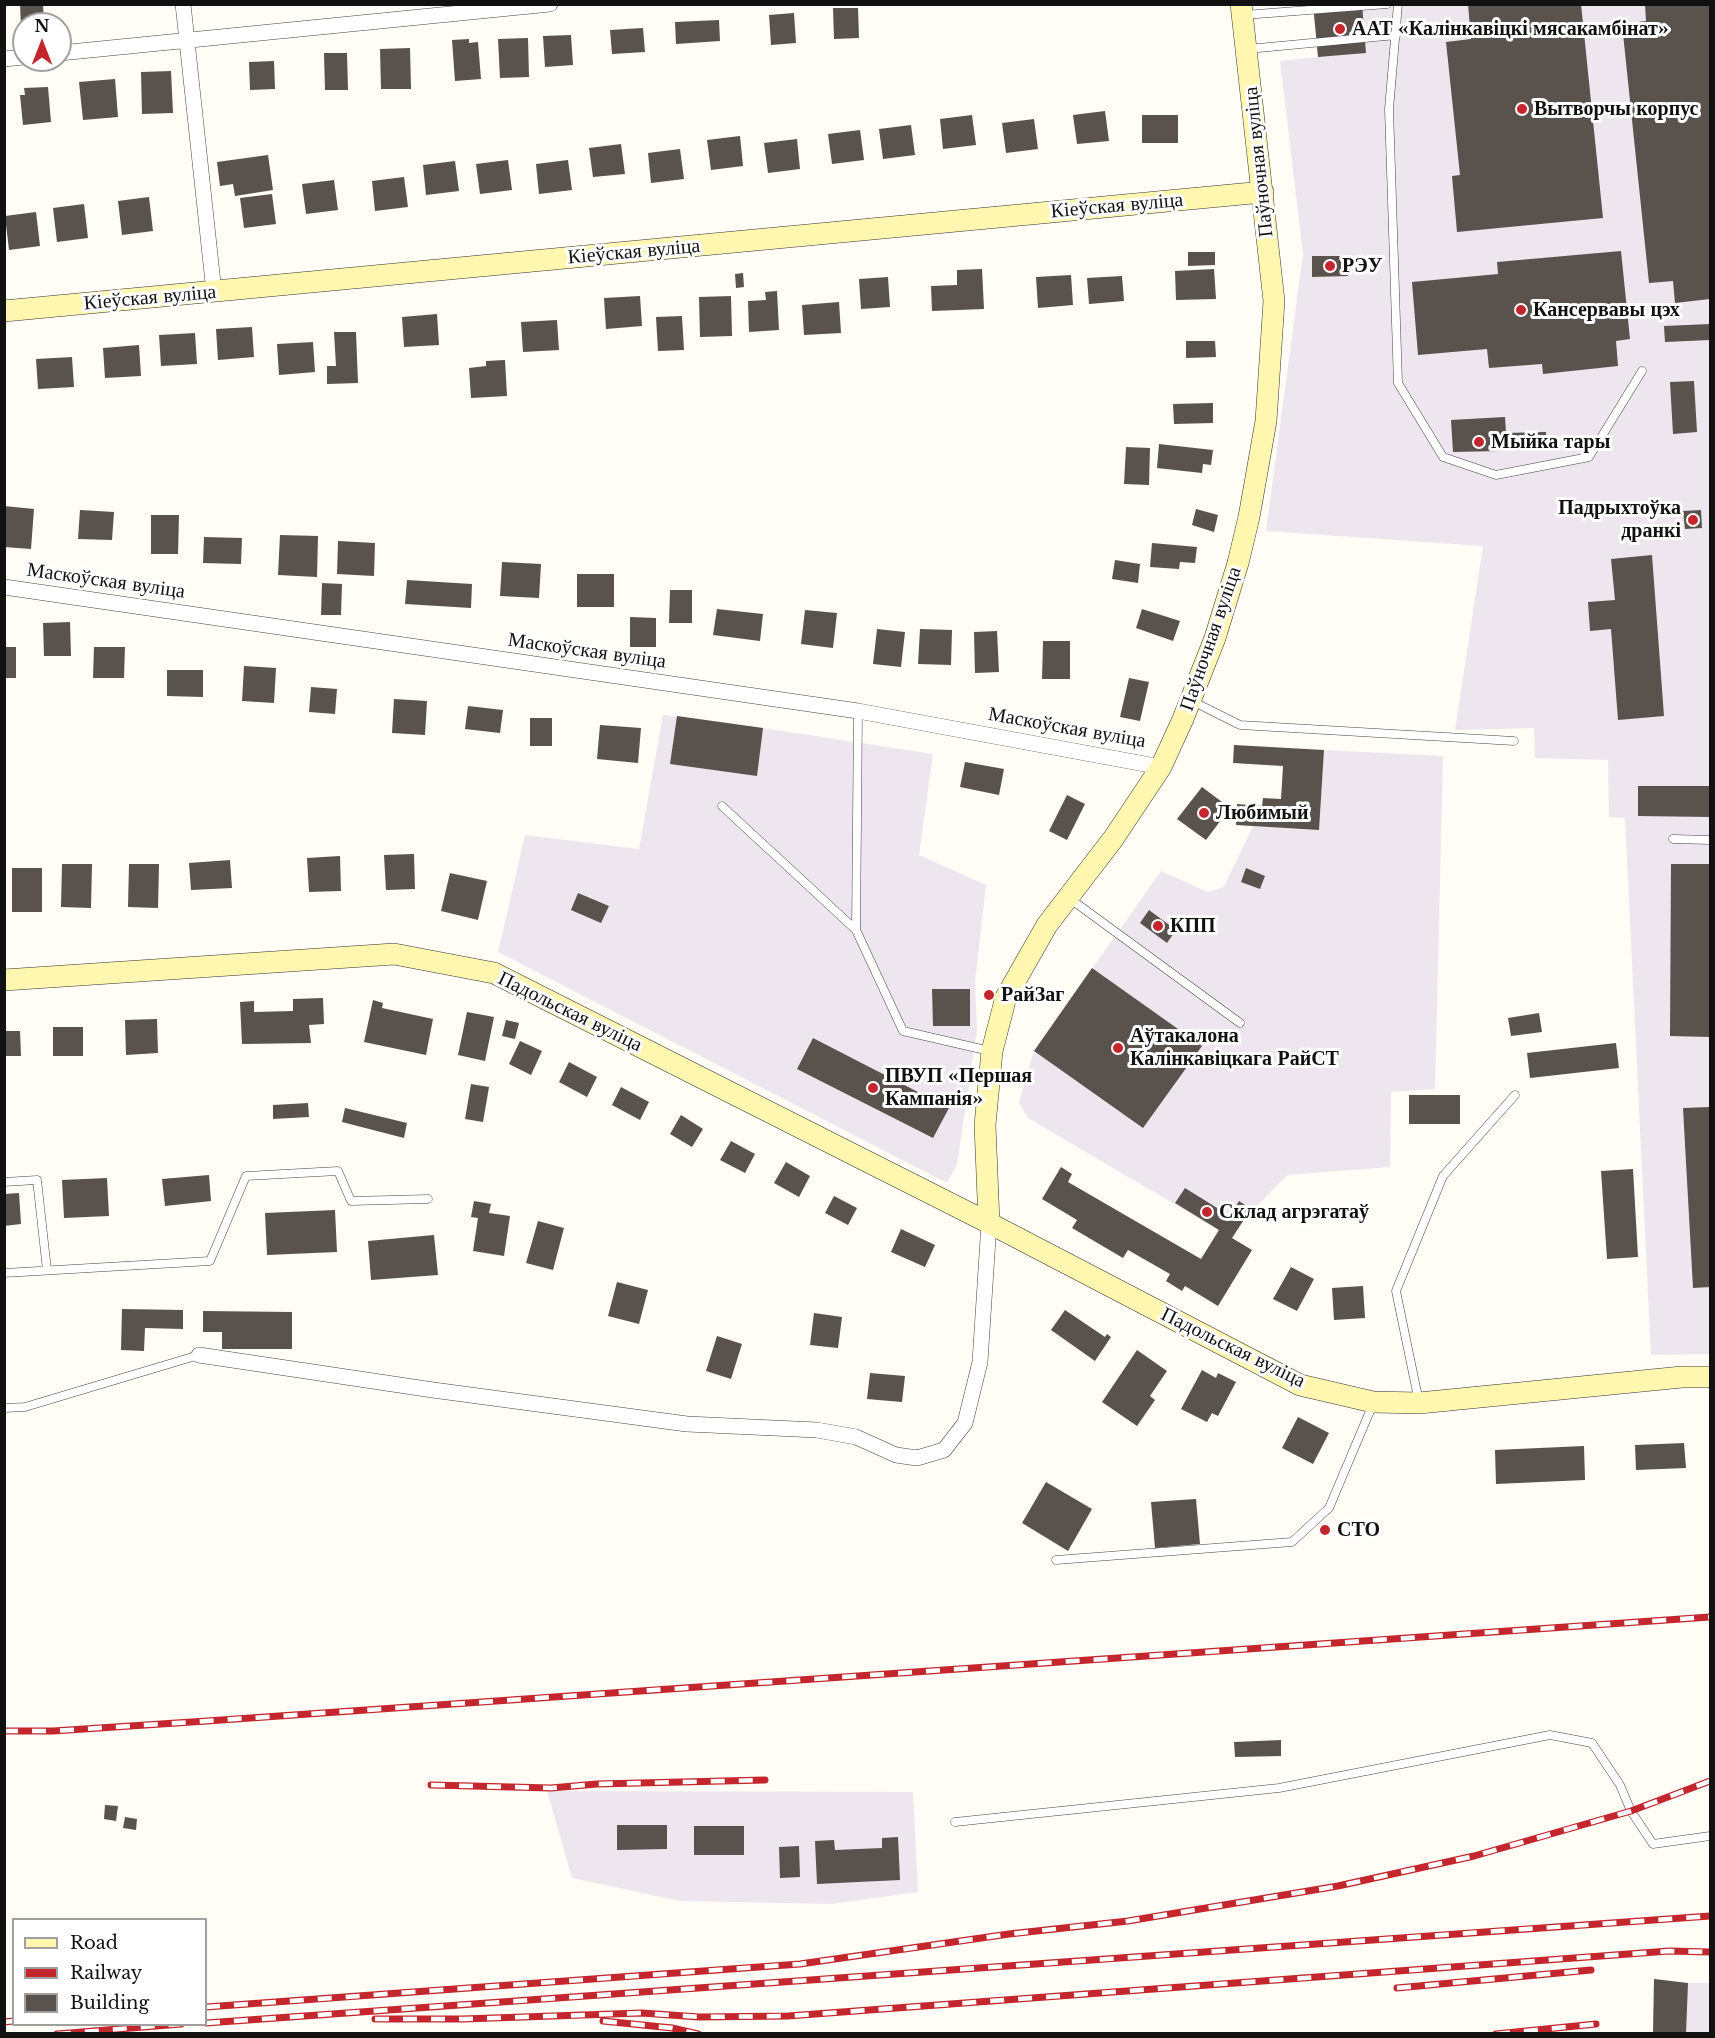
<!DOCTYPE html>
<meta charset="utf-8">
<style>
body{margin:0}
#map{position:relative;width:1715px;height:2038px;overflow:hidden;background:#fffdf5;font-family:"Libre Baskerville",serif}
canvas{display:block}
.frame{position:absolute;inset:0;border:6px solid #111;pointer-events:none}
.legend{position:absolute;left:12px;top:1918px;width:195px;height:108px;box-sizing:border-box;background:#fff;border:2px solid #a0a0a0;margin:0;padding:8px 10px;list-style:none;font-size:18px;color:#111}
.legend li{display:flex;align-items:center;gap:12px;height:30px}
.legend b{width:30px;border:2px solid #a0a0a0}
.north{position:absolute;left:12px;top:12px;width:60px;height:60px;box-sizing:border-box;background:#fff;border:2px solid #a0a0a0;border-radius:50%;rotate:0deg;font-size:16px;font-weight:700;line-height:24px;text-align:center;color:#111}
.north::after{content:'';display:block;margin:auto;width:21px;height:27px;background:#c4262e;clip-path:polygon(50% 0,100% 100%,50% 72%,0 100%)}
</style>
<div id="map">
<canvas width="1715" height="2038"></canvas>
<div class="frame"></div>
<ul class="legend">
<li><b style="height:8px;background:#fff6b0"></b>Road</li>
<li><b style="height:8px;background:#c4262e"></b>Railway</li>
<li><b style="height:16px;background:#5a524d"></b>Building</li>
</ul>
<div class="north">N</div>
</div>
<script>
const g = document.querySelector('canvas').getContext('2d');
g.lineJoin = 'round';
function paint(path, color) { g.fillStyle = color; g.fill(path, 'evenodd'); }
const poly = rows => new Path2D(rows.map(r => 'M' + r).join(''));
function strokePath(path, color, width, dash) { g.strokeStyle = color; g.lineWidth = width; g.lineCap = dash ? 'butt' : 'round'; g.setLineDash(dash || []); g.stroke(path); }
function drawText(font, color, halo, rows, align = 'center') {
  g.font = font + ' "Libre Baskerville",serif'; g.lineWidth = 6; g.setLineDash([]); g.textBaseline = 'middle'; g.strokeStyle = halo; g.fillStyle = color; for (const [text, x, y, turn = 0] of rows) {
    g.save(); g.translate(x, y); g.rotate((+turn || 0) * Math.PI / 180); g.textAlign = isNaN(turn) ? turn : align; if (halo) g.strokeText(text, 0, 0); g.fillText(text, 0, 0); g.restore();
  }
}
paint(poly([
 [1313,5,1710,5,1710,1354,1651,1355,1625,818,1609,817,1608,760,1535,758,1534,728,1455,730,1483,546,1266,531,1303,254,1280,61,1318,57],
 [663,715,763,728,933,754,919,855,986,885,975,981,977,1030,957,1164,947,1183,498,952,525,835,639,849],
 [1324,750,1443,756,1435,1089,1391,1092,1390,1167,1287,1175,1243,1221,1232,1238,1028,1118,1019,1102,1034,1051,1161,871,1208,892,1224,887,1253,826,1319,830],
 [547,1791,913,1792,918,1892,832,1904,680,1901,572,1878],
 [1654,1979,1688,1983,1710,1983,1710,2033,1653,2034]
]), '#eee6ef');
paint(poly([
 [20,4,43,4,44,24,24,24,24,27,21,27],
 [1313,4,1362,4,1366,53,1318,57],
 [1468,4,1581,4,1603,218,1457,232,1452,176,1460,175,1446,42,1471,39],
 [1645,4,1710,4,1710,299,1675,303,1673,281,1649,283,1622,24,1646,21],
 [833,8,858,8,859,38,834,39],
 [794,13,796,43,771,45,769,15],
 [719,20,720,41,676,44,675,22],
 [643,28,645,52,612,54,610,30],
 [571,35,573,65,545,67,543,36],
 [528,38,529,77,500,78,498,39],
 [469,39,469,43,478,42,481,79,455,81,452,40],
 [410,48,411,89,381,89,380,49],
 [324,53,347,53,348,90,325,90],
 [274,61,275,89,250,90,249,62],
 [171,71,173,113,142,114,141,72],
 [115,79,118,117,83,120,79,82],
 [48,87,51,122,23,125,20,95,25,95,24,88],
 [1105,111,1109,141,1077,144,1073,115],
 [972,115,976,145,943,149,940,119],
 [1142,115,1178,115,1178,143,1142,143],
 [1034,119,1038,149,1006,153,1002,123],
 [911,125,915,155,883,159,879,129],
 [860,130,864,160,832,164,828,134],
 [740,136,743,166,711,170,707,140],
 [797,139,800,169,768,173,764,143],
 [621,144,625,174,593,177,589,148],
 [680,149,684,179,651,183,648,153],
 [268,155,273,190,235,196,233,184,220,186,217,162],
 [508,160,512,190,480,194,476,164],
 [568,160,572,190,539,194,536,164],
 [455,161,459,191,426,195,423,165],
 [404,177,408,207,375,211,372,181],
 [334,180,338,210,306,214,302,184],
 [272,194,276,224,244,228,240,198],
 [149,197,153,231,122,235,118,201],
 [84,204,88,238,57,242,53,208],
 [36,212,40,246,9,250,5,216],
 [1621,251,1630,339,1616,341,1618,366,1543,374,1542,364,1489,368,1487,349,1418,355,1412,282,1498,274,1497,262],
 [1188,252,1215,252,1215,265,1188,266],
 [1312,256,1348,256,1348,276,1312,277],
 [982,269,984,309,932,311,931,286,957,285,957,270],
 [1214,269,1216,299,1176,300,1175,271],
 [743,273,744,287,736,288,735,274],
 [1071,275,1073,305,1038,308,1036,277],
 [1122,276,1124,301,1089,304,1087,278],
 [888,277,890,307,861,309,859,279],
 [777,291,779,330,749,332,748,301,766,300,765,292],
 [640,296,642,326,606,329,604,298],
 [731,296,732,336,700,337,699,297],
 [839,302,841,333,804,335,802,305],
 [437,314,439,345,404,347,402,317],
 [682,316,684,350,658,351,656,317],
 [557,320,559,350,523,352,521,322],
 [1710,324,1710,340,1665,342,1664,326],
 [252,327,254,357,218,360,216,329],
 [334,332,356,332,358,383,327,384,327,366,336,366],
 [195,333,197,364,161,366,159,335],
 [1186,341,1215,341,1216,357,1186,358],
 [313,342,315,372,279,375,277,344],
 [139,345,141,376,105,378,103,348],
 [72,357,74,387,38,389,36,359],
 [505,360,507,396,471,398,469,368,486,366,486,361],
 [1694,381,1697,432,1673,434,1670,382],
 [1213,403,1213,423,1174,424,1173,404],
 [1505,417,1506,433,1546,432,1547,450,1453,452,1451,420],
 [1159,444,1213,450,1211,465,1203,464,1202,473,1157,468],
 [1126,447,1150,448,1149,485,1124,484],
 [4,506,34,509,31,549,4,547],
 [1196,509,1218,515,1214,532,1192,525],
 [80,510,114,512,112,540,78,539],
 [1701,510,1702,528,1685,529,1683,511],
 [151,515,179,515,178,554,151,554],
 [280,535,318,536,317,577,278,575],
 [204,537,242,538,241,564,203,563],
 [338,541,375,543,374,576,337,574],
 [1152,543,1197,547,1195,563,1180,562,1179,569,1150,567],
 [1652,555,1664,716,1618,720,1611,629,1590,631,1588,602,1615,600,1611,559],
 [1115,560,1140,564,1138,583,1112,579],
 [502,562,541,564,539,598,500,596],
 [577,574,614,574,614,607,577,607],
 [407,580,472,584,471,608,405,604],
 [322,583,342,584,341,615,321,615],
 [670,590,692,590,692,623,669,623],
 [717,609,763,614,760,641,713,635],
 [1142,609,1180,621,1173,641,1136,628],
 [805,610,837,613,833,648,801,644],
 [630,617,656,618,656,647,630,647],
 [70,622,71,656,44,656,43,623],
 [877,629,905,632,901,667,873,664],
 [920,629,952,630,951,665,918,664],
 [997,631,999,672,975,673,974,632],
 [1043,641,1070,641,1070,679,1042,679],
 [4,647,16,647,16,678,4,678],
 [94,647,125,647,124,678,93,678],
 [244,666,276,668,274,703,242,701],
 [167,670,203,670,203,697,167,696],
 [1129,678,1149,682,1140,721,1120,717],
 [311,687,337,689,335,714,309,712],
 [394,699,427,701,425,735,392,733],
 [468,706,503,710,500,733,465,729],
 [677,716,763,728,757,776,670,764],
 [530,718,552,718,552,746,530,746],
 [600,725,641,728,638,763,597,759],
 [1234,745,1324,750,1319,830,1236,825,1237,804,1262,806,1263,798,1281,799,1283,766,1233,763],
 [965,762,1004,769,999,795,960,787],
 [1638,786,1710,786,1710,817,1638,816],
 [1202,787,1230,808,1206,840,1177,819],
 [1067,795,1085,804,1067,840,1049,831],
 [414,854,415,889,386,890,384,855],
 [340,856,341,891,309,892,307,858],
 [230,860,232,888,191,890,189,863],
 [62,864,92,864,91,908,61,907],
 [129,864,159,864,158,908,128,907],
 [1671,864,1710,864,1710,1037,1670,1036],
 [12,868,42,868,42,912,12,912],
 [1246,868,1265,876,1260,889,1241,882],
 [450,873,487,881,478,920,441,911],
 [578,893,609,906,601,923,571,910],
 [1149,910,1176,930,1167,943,1140,923],
 [1092,968,1202,1046,1143,1128,1034,1051],
 [932,989,970,989,970,1026,933,1026],
 [323,998,324,1024,309,1025,311,1043,242,1044,240,1002,254,1001,254,1012,293,1011,293,999],
 [373,1000,383,1003,382,1008,433,1019,426,1055,364,1042],
 [467,1012,494,1017,485,1061,458,1055],
 [1539,1013,1542,1032,1511,1036,1508,1018],
 [157,1019,158,1053,126,1055,125,1020],
 [506,1020,519,1023,515,1039,502,1036],
 [53,1027,83,1027,83,1056,53,1056],
 [4,1031,20,1031,21,1056,4,1056],
 [813,1038,949,1108,933,1138,797,1069],
 [520,1041,542,1051,531,1075,509,1064],
 [1616,1043,1619,1068,1530,1078,1527,1053],
 [569,1062,597,1077,587,1097,559,1082],
 [471,1084,489,1087,483,1122,465,1119],
 [621,1087,649,1102,640,1120,612,1105],
 [1409,1095,1460,1095,1460,1124,1409,1124],
 [308,1103,309,1117,273,1119,273,1105],
 [1710,1107,1710,1287,1693,1288,1683,1108],
 [345,1108,407,1123,404,1138,342,1122],
 [681,1115,703,1129,692,1147,670,1134],
 [731,1141,755,1154,745,1173,720,1160],
 [786,1162,810,1176,799,1197,774,1183],
 [1061,1167,1072,1174,1068,1182,1201,1259,1219,1230,1175,1203,1185,1188,1230,1216,1239,1201,1251,1209,1232,1238,1252,1250,1218,1306,1185,1286,1182,1291,1166,1281,1170,1274,1128,1250,1123,1258,1072,1228,1077,1220,1042,1199],
 [1633,1169,1638,1257,1607,1259,1601,1171],
 [209,1175,211,1201,165,1206,162,1179],
 [107,1178,109,1216,64,1218,62,1180],
 [19,1193,21,1224,4,1226,4,1194],
 [834,1196,857,1208,848,1225,825,1213],
 [474,1201,491,1204,489,1213,510,1216,504,1256,473,1251,478,1218,471,1217],
 [335,1210,337,1252,267,1255,265,1213],
 [538,1221,564,1228,553,1270,526,1263],
 [901,1229,935,1245,925,1267,891,1252],
 [434,1235,438,1275,371,1280,368,1241],
 [1291,1267,1314,1279,1297,1311,1273,1299],
 [617,1282,648,1290,639,1324,608,1316],
 [1363,1286,1365,1318,1334,1320,1332,1288],
 [122,1309,183,1310,183,1329,145,1328,144,1351,121,1350],
 [1065,1310,1105,1337,1107,1334,1111,1337,1095,1361,1051,1330],
 [203,1311,292,1312,292,1349,222,1349,222,1332,203,1332],
 [814,1313,842,1317,838,1348,810,1345],
 [717,1336,742,1344,731,1379,706,1371],
 [1137,1350,1167,1371,1150,1396,1155,1400,1137,1426,1102,1402],
 [1202,1370,1216,1378,1218,1373,1236,1382,1218,1416,1212,1413,1207,1422,1181,1409],
 [870,1373,905,1376,902,1402,867,1399],
 [1298,1417,1329,1433,1313,1464,1282,1448],
 [1684,1443,1686,1468,1636,1470,1635,1445],
 [1584,1446,1585,1480,1496,1484,1495,1450],
 [1046,1482,1092,1509,1068,1551,1022,1523],
 [1196,1499,1200,1544,1155,1548,1151,1502],
 [1281,1740,1281,1756,1235,1757,1234,1742],
 [105,1805,118,1806,116,1821,104,1819],
 [125,1817,137,1819,136,1830,123,1828],
 [617,1825,667,1825,667,1849,617,1850],
 [694,1826,744,1826,744,1855,694,1855],
 [898,1837,900,1880,817,1884,815,1841,834,1840,835,1850,882,1848,882,1838],
 [799,1846,800,1877,780,1878,779,1847],
 [1654,1979,1688,1983,1686,2034,1653,2034]
]), '#5a524d');
const lane = poly([
 [1398,4,1389,109,1398,383,1443,457,1496,475,1589,457,1642,371],
 [1244,15,1387,4],
 [1248,49,1396,35],
 [1192,701,1240,725,1514,741],
 [722,806,856,930,903,1031,990,1051],
 [1673,839,1710,840],
 [1069,898,1240,1023],
 [856,930,858,711],
 [4,1182,37,1180,47,1270],
 [4,1273,210,1261,246,1176,338,1171,351,1201,428,1199],
 [1419,1402,1396,1291,1443,1176,1515,1095],
 [4,1408,25,1407,199,1355],
 [1056,1560,1292,1542,1329,1508,1373,1404],
 [955,1822,1279,1788,1550,1735,1592,1743,1620,1785,1631,1811,1653,1844,1710,1836]
]);
const street = poly([
 [183,4,214,292],
 [60,53,550,4],
 [4,59,24,57],
 [4,587,858,711,1161,767],
 [199,1355,433,1390,687,1424,817,1430,856,1437,896,1455,917,1458,944,1450,965,1423,980,1362,989,1223]
]);
const secondary = poly([
 [4,311,1263,192],
 [4,980,394,954,494,973,989,1223,1300,1385,1373,1402,1419,1403,1682,1377,1710,1377],
 [989,1223,985,1125,992,1051,1006,997,1047,925,1113,839,1161,767,1183,719,1215,638,1238,563,1249,517,1266,421,1274,301,1241,4]
]);
strokePath(lane, '#444', 9);
strokePath(street, '#444', 16);
strokePath(secondary, '#333', 22);
strokePath(lane, '#fff', 8);
strokePath(street, '#fff', 15);
strokePath(secondary, '#fff6b0', 21);
const rail = poly([
 [4,1731,53,1731,207,1721,1710,1617],
 [431,1785,551,1788,597,1784,765,1780],
 [1397,1988,1591,1970],
 [206,2007,800,1964,1009,1934,1128,1921,1338,1886,1474,1856,1631,1811,1710,1781],
 [375,2019,463,2019,642,2013,699,2017,788,2016,1669,1951,1710,1952],
 [603,2021,672,2028,698,2034],
 [4,2022,14,2021],
 [206,2023,1710,1916],
 [57,2034,181,2024],
 [1496,2034,1596,2024]
]);
strokePath(rail, '#c4262e', 7);
strokePath(rail, '#fff', 4.5, [14]);
for (const [x, y, r, color] of [
 [1340,29,6,"#c4262e"],
 [1522,109,6,"#c4262e"],
 [1330,266,6,"#c4262e"],
 [1521,310,6,"#c4262e"],
 [1479,442,6,"#c4262e"],
 [1693,520,6,"#c4262e"],
 [1204,813,6,"#c4262e"],
 [1158,926,6,"#c4262e"],
 [989,995,6,"#c4262e"],
 [1118,1048,6,"#c4262e"],
 [873,1088,6,"#c4262e"],
 [1207,1212,6,"#c4262e"],
 [1325,1530,6,"#c4262e"]
]) { const dot = new Path2D(); dot.arc(x, y, r, 0, 2 * Math.PI); g.fillStyle = color; g.fill(dot); strokePath(dot, '#fff', 2); }
drawText('bold 20px', '#111', '#fff', [
 ["ААТ «Калінкавіцкі мясакамбінат»",1352,29],
 ["Вытворчы корпус",1534,109],
 ["РЭУ",1342,266],
 ["Кансервавы цэх",1533,310],
 ["Мыйка тары",1491,442],
 ["Падрыхтоўка",1681,508,"right"],
 ["дранкі",1681,531,"right"],
 ["Любимый",1216,813],
 ["КПП",1170,926],
 ["РайЗаг",1001,995],
 ["Аўтакалона",1130,1036],
 ["Калінкавіцкага РайСТ",1130,1059],
 ["ПВУП «Першая",885,1076],
 ["Кампанія»",885,1099],
 ["Склад агрэгатаў",1219,1212],
 ["СТО",1337,1530]
], 'left');
drawText('20px', '#111', '#fff', [
 ["Паўночная вуліца",1259,162,-96],
 ["Кіеўская вуліца",1117,206,-5],
 ["Кіеўская вуліца",634,252,-5],
 ["Кіеўская вуліца",150,298,-5],
 ["Маскоўская вуліца",106,581,8],
 ["Паўночная вуліца",1211,639,-71],
 ["Маскоўская вуліца",587,651,8],
 ["Маскоўская вуліца",1067,728,10],
 ["Падольская вуліца",570,1012,26],
 ["Падольская вуліца",1233,1348,26]
]);
</script>
